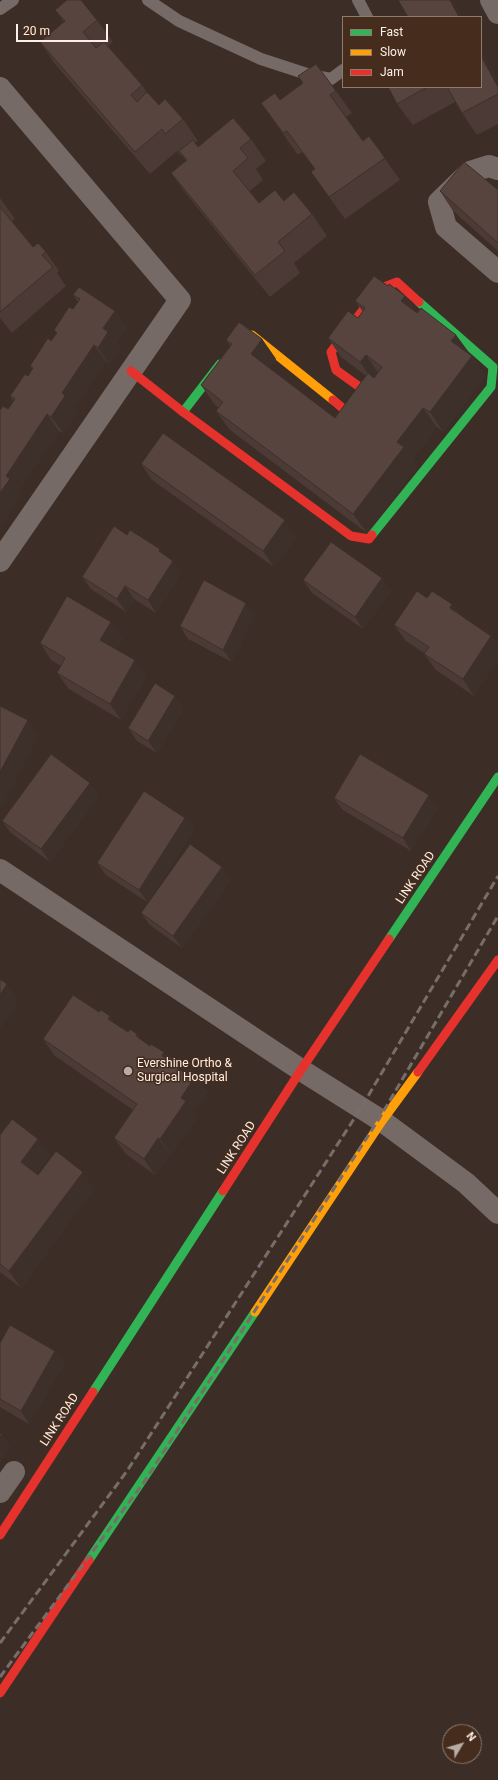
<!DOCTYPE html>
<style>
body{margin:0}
#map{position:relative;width:498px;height:1780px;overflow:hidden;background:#3c2e26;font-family:Roboto,sans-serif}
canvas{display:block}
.legend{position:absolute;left:342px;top:16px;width:140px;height:72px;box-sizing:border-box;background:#452c1d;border:1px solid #8f7a6e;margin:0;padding:5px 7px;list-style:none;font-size:12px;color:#fdf0e8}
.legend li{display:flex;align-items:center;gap:8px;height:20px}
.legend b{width:20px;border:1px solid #8f7a6e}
.north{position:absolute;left:442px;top:1724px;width:40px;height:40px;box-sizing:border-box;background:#452c1d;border:1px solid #8f7a6e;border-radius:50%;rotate:52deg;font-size:11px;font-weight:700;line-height:16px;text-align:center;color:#fdf0e8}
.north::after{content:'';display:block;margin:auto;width:14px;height:18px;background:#b9aca4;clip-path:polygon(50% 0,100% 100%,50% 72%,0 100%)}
.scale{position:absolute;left:16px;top:24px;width:92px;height:18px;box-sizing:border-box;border:2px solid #fdf0e8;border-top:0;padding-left:5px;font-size:12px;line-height:14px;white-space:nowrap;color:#fdf0e8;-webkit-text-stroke:3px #452c1d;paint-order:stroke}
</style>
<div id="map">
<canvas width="498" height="1780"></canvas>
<ul class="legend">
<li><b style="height:5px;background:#30b455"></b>Fast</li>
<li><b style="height:5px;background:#ff9f0a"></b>Slow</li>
<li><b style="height:5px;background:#e5322d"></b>Jam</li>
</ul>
<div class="north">N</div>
<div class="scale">20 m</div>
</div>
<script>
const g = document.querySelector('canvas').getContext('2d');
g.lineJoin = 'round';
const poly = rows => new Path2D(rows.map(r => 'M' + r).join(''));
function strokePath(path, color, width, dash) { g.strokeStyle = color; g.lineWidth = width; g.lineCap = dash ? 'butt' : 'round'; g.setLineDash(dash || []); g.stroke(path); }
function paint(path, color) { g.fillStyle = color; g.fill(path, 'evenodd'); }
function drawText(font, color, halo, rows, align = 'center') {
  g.font = font + ' Roboto,sans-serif'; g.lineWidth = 3; g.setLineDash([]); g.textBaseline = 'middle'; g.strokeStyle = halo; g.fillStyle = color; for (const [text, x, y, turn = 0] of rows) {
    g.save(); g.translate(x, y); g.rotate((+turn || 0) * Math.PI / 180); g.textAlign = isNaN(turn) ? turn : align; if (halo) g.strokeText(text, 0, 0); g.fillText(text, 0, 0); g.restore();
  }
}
strokePath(poly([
 [148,0,179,21,261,59,310,75,331,79,343,70],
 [358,0,367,17],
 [0,9,13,0]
]), '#766a67', 12);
strokePath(poly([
 [491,0,498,13],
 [0,88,180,300,0,561],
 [498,169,489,166,470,172,439,202,446,227,498,272],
 [0,870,301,1070,382,1121,466,1183,498,1213],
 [0,1492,14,1472]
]), '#766a67', 22);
strokePath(poly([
 [183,412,220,364],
 [372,535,491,387,493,367,419,302],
 [389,939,498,777],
 [93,1392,223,1191],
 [89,1560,255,1312]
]), '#30b455', 9);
strokePath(poly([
 [245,337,252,335,333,400],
 [255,1312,382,1121,418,1072]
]), '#ff9f0a', 9);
strokePath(poly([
 [131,371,183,412,351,536,369,539,372,535],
 [333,400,352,416,359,415,369,400,368,393,336,370,331,352,379,289,397,282,419,302],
 [418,1072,498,960],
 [223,1191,301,1070,389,939],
 [0,1535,93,1392],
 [0,1693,89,1560]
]), '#e5322d', 9);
strokePath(poly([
 [0,1643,127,1471,361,1108,498,876],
 [0,1677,144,1482,379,1119,498,916]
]), '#786d68', 3, [8, 4]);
paint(poly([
 [55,10,97,20,113,42,108,46,142,85,147,93,159,105,183,119,198,141,195,143,198,147,251,139,266,161,256,169,263,180,250,191,259,203,284,201,312,214,327,236,294,263,300,273,270,297,187,195,171,173,186,161,182,155,181,156,177,151,150,174,55,64,40,42,64,22],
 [481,50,498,81,498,124,477,135,462,113,455,102,413,125,397,104,388,87,481,87],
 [336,91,352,113,346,117,363,141,369,136,400,180,345,219,311,172,315,169,302,152,298,155,261,103,280,100],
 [498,188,498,251,453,211,440,191,497,189],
 [0,198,15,219,12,221,33,247,46,252,59,271,57,273,66,286,12,333,0,318],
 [388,286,405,296,417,313,456,335,470,354,469,355,472,356,485,376,443,432,437,427,412,459,417,466,367,533,230,430,216,411,219,408,214,404,201,385,230,346,226,340,262,339,276,359,269,368,335,418,366,376,341,357,328,338,358,318,363,312,355,301],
 [73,295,115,311,126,327,116,342,120,348,109,364,106,361,74,408,77,412,63,433,59,431,18,491,21,495,0,527,14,402,10,396,28,376,33,370,30,366,51,341,57,334,54,330,73,309,78,302],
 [141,464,296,537,274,567,152,480],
 [127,535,164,555,173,561,181,573,156,613,134,599,126,612,91,589,82,577],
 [382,578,391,591,363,629,312,593,303,580],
 [427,598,452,604,459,614,491,636,498,645,498,659,474,696,436,670,424,654,424,653,406,641,394,625],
 [254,615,232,662,188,639,180,626],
 [123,638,116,650,146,677,121,720,69,689,57,673,61,666,51,660,40,643],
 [184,708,157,753,137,741,128,728],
 [99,795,50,862,11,833,2,821],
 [334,798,438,807,411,851,343,810],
 [185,818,194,830,147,902,106,875,97,863],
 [222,867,231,879,182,948,150,925,141,913],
 [99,1012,110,1016,116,1025,128,1032,137,1034,140,1039,150,1046,164,1052,167,1057,208,1091,194,1112,197,1117,171,1155,170,1154,155,1175,126,1154,114,1138,133,1110,55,1056,43,1039],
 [0,1135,50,1155,36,1174,38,1175,94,1188,21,1288,0,1272],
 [0,1343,55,1351,64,1364,29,1424,0,1407]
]), '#4b3a35');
paint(poly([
 [450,0,453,0,463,17,459,17],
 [481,50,498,81,498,87,481,56],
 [405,296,418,315,401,301],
 [115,311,126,327,116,342,120,348,109,364,98,348,103,328],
 [456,335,470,354,465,361,451,341],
 [262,339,276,359,264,373,251,354],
 [94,345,106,361,74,408,77,412,63,433,51,417,62,393],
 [366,355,379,374,373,381,360,362],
 [472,356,485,376,443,432,430,412],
 [423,408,437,427,412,459,417,466,367,533,353,514,397,442],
 [47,414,59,431,18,491,21,495,0,527,0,493,6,476],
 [285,520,296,537,274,567,263,551],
 [160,549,169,562,159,551],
 [173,561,181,573,156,613,148,600],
 [382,578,391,591,363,629,355,617],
 [125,586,134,599,126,612,117,599],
 [246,603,254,615,232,662,223,650],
 [452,604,463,621,450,608],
 [111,622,123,638,112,657,100,640],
 [491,636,498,645,498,659,474,696,463,679],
 [135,660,146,677,121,720,110,704],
 [175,696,184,708,157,753,148,741],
 [28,720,39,737,0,810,0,772],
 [90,783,99,795,50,862,41,849],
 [429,795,438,807,411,851,403,838],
 [185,818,194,830,147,902,139,890],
 [222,867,231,879,182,948,173,936],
 [7,984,19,1000,0,1030,0,995],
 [110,1016,122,1033,108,1019],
 [164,1052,175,1069,162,1056],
 [180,1064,192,1080,177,1068],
 [196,1075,208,1091,194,1112,197,1117,171,1155,160,1139,181,1098],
 [158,1138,170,1154,155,1175,144,1159],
 [38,1139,50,1155,33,1179,21,1162],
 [83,1172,94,1188,21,1288,9,1271],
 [55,1351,64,1364,29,1424,21,1411],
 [2,1434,11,1447,0,1463,0,1438]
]), '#3d302b');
const building = poly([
 [67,0,81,0,97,20,83,32,96,48,104,42,142,85,131,95,137,102,147,92,159,105,165,99,183,119,165,134,162,129,135,152,40,42,65,21,55,10,67,0],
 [398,0,450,0,459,17,408,17,398,0],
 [481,56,498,87,498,94,462,113,447,87,481,87,481,56],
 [316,64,336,91,330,95,363,141,369,136,385,158,329,197,311,172,315,169,287,131,283,133,261,103,275,93,280,100,303,83,298,76,316,64],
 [388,87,427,87,397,104,388,87],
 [233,118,251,139,240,148,248,158,233,171,259,203,275,190,284,201,294,192,312,214,278,242,285,251,255,275,171,173,187,160,179,151,193,140,198,147,233,118],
 [464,162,497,189,498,188,498,243,440,191,464,162],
 [0,207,33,247,38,243,46,252,42,255,53,267,0,312,0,207],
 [374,276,388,286,389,284,405,296,401,301,417,313,421,308,456,335,451,341,472,356,430,412,423,408,397,442,404,447,353,514,216,411,223,402,201,385,232,344,226,340,239,322,262,339,251,354,335,418,368,373,374,378,382,367,366,355,360,362,328,338,348,311,358,318,365,308,355,301,374,276],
 [79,287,115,311,103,328,108,332,98,348,94,345,62,393,65,396,51,417,47,414,6,476,10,479,0,493,0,410,3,406,8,409,15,399,10,396,25,374,28,376,33,368,30,366,48,338,51,341,57,333,54,330,69,307,73,309,80,299,73,295,79,287],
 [163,433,285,520,263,551,141,464,163,433],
 [114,526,127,535,130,530,160,549,159,551,173,561,148,600,125,586,117,599,82,577,114,526],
 [331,542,382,578,355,617,303,580,331,542],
 [204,580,246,603,223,650,180,626,204,580],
 [417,591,427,598,432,591,452,604,450,608,491,636,463,679,424,654,429,647,394,625,417,591],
 [67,596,111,622,100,640,135,660,110,704,57,673,65,658,40,643,67,596],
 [155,683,175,696,148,741,128,728,155,683],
 [0,706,28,720,0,772,0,706],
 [51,754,90,783,41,849,2,821,51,754],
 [360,754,429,795,403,838,334,798,360,754],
 [144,791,185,818,139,890,97,863,144,791],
 [190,844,222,867,173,936,141,913,190,844],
 [0,979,7,984,0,995,0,979],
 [73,995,99,1012,101,1010,110,1016,108,1019,128,1032,130,1029,137,1034,136,1036,150,1046,151,1044,164,1052,162,1056,166,1058,168,1056,180,1064,177,1068,187,1074,189,1070,196,1075,181,1098,186,1101,160,1139,158,1138,144,1159,114,1138,137,1104,43,1039,73,995],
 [12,1119,38,1139,21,1162,38,1175,56,1151,83,1172,9,1271,0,1264,0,1135,12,1119],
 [10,1325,55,1351,21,1411,0,1399,0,1343,10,1325],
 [0,1433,2,1434,0,1438,0,1433]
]);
paint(building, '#57443e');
strokePath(building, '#3d302b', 1);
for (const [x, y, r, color] of [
 [128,1071,5,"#b9aca4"]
]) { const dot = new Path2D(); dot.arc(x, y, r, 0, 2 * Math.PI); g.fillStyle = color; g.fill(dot); strokePath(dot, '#452c1d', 1.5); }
drawText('12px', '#fdf0e8', '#452c1d', [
 ["LINK ROAD",416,878,-56],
 ["LINK ROAD",237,1148,-57],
 ["LINK ROAD",60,1420,-57]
]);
drawText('12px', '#fdf0e8', '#452c1d', [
 ["Evershine Ortho &",137,1064],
 ["Surgical Hospital",137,1078]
], 'left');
</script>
